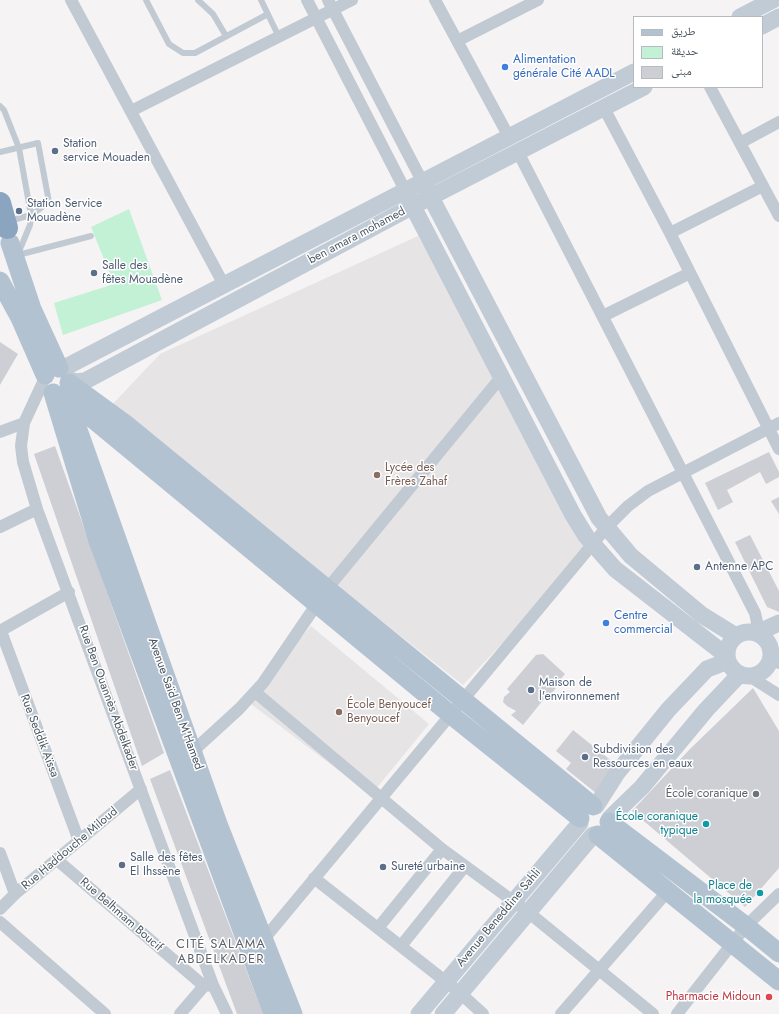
<!DOCTYPE html>
<meta charset="utf-8">
<style>
body{margin:0}
#map{position:relative;width:779px;height:1014px;overflow:hidden;background:#f5f3f3;font-family:Jost,"Noto Naskh Arabic",sans-serif}
canvas{display:block}
.legend{position:absolute;left:633px;top:16px;width:130px;height:72px;box-sizing:border-box;background:#fff;border:1px solid #b7bbc0;margin:0;padding:5px 7px;list-style:none;font-size:12px;color:#4a5661}
.legend li{display:flex;align-items:center;gap:8px;height:20px}
.legend b{width:20px;border:1px solid #b7bbc0}
</style>
<div id="map">
<canvas width="779" height="1014"></canvas>
<ul class="legend">
<li><b style="height:5px;background:#b3c2d1"></b>طريق</li>
<li><b style="height:11px;background:#c3f1d5"></b>حديقة</li>
<li><b style="height:11px;background:#cdcfd5"></b>مبنى</li>
</ul>
</div>
<script>
const g = document.querySelector('canvas').getContext('2d');
g.lineJoin = 'round';
function paint(path, color) { g.fillStyle = color; g.fill(path, 'evenodd'); }
const poly = rows => new Path2D(rows.map(r => 'M' + r).join(''));
function strokePath(path, color, width, dash) { g.strokeStyle = color; g.lineWidth = width; g.lineCap = dash ? 'butt' : 'round'; g.setLineDash(dash || []); g.stroke(path); }
function drawText(font, color, halo, rows, align = 'center') {
  g.font = font + ' Jost,sans-serif'; g.lineWidth = 3; g.setLineDash([]); g.textBaseline = 'middle'; g.strokeStyle = halo; g.fillStyle = color; for (const [text, x, y, turn = 0] of rows) {
    g.save(); g.translate(x, y); g.rotate((+turn || 0) * Math.PI / 180); g.textAlign = isNaN(turn) ? turn : align; if (halo) g.strokeText(text, 0, 0); g.fillText(text, 0, 0); g.restore();
  }
}
paint(poly([
 [418,236,504,380,595,544,463,685,110,407,160,354],
 [311,626,429,724,371,795,247,701]
]), '#e6e4e5');
paint(poly([
 [129,209,162,300,63,335,54,303,114,284,91,227]
]), '#c3f1d5');
paint(poly([
 [0,342,18,354,0,385],
 [55,446,164,753,142,766,34,454],
 [769,452,779,472,779,477,766,484,760,472,727,490,733,502,718,510,705,483],
 [779,497,779,514,771,501],
 [750,535,779,591,779,612,767,607,735,542],
 [543,654,565,674,554,687,556,688,550,695,548,694,523,725,511,715,516,711,507,706,503,702,504,697,510,692,507,689,536,655],
 [753,688,779,731,779,868,745,907,632,811,689,750],
 [573,730,618,766,596,793,566,769,571,763,556,751],
 [170,770,263,1014,237,1014,150,779]
]), '#cdcfd5');
strokePath(poly([
 [146,0,169,44,183,53,195,53,268,14],
 [198,0,213,14,226,36],
 [261,0,279,37],
 [0,106,4,110,19,148,31,215,30,225,18,254],
 [0,152,38,143,49,202,31,215,9,221],
 [18,255,91,236]
]), '#c1cad2', 6);
strokePath(poly([
 [71,0,224,285],
 [307,0,405,190],
 [328,0,422,181],
 [435,0,509,137],
 [457,41,538,0],
 [710,87,779,216],
 [604,108,670,233,779,449],
 [131,111,352,0],
 [740,143,779,122],
 [518,152,755,613,757,622,755,632],
 [670,233,763,186],
 [603,316,690,273],
 [44,380,24,423,21,446,23,462,37,509,213,985,227,1014],
 [0,432,24,423],
 [0,527,37,509],
 [0,631,69,592],
 [1,631,79,841],
 [771,656,779,663],
 [749,676,779,695],
 [255,692,442,849,528,912,653,1014],
 [192,752,239,709,263,683,327,589,502,376],
 [0,853,15,894],
 [56,859,204,986],
 [314,878,459,992,483,1014],
 [0,909,15,894,141,789],
 [0,922,105,1014],
 [378,928,442,849],
 [264,939,606,528,628,506,648,491,779,423],
 [401,946,465,866],
 [180,1014,204,986,212,985],
 [561,1014,667,892],
 [677,1014,746,926,779,894]
]), '#c1cad2', 12);
strokePath(poly([
 [740,17,773,0],
 [762,26,779,17],
 [426,188,599,518,631,556,702,615,736,636],
 [408,197,573,515,586,536,615,569,727,656],
 [62,369,634,72],
 [69,380,76,382,85,381,413,206,644,87],
 '727 654a22 22 0 1 1 44 0a22 22 0 1 1-44 0Z',
 [757,633,779,623],
 [596,806,617,773,668,710,707,669,728,661],
 [610,818,642,787,706,710,740,674],
 [419,1014,580,823],
 [443,1014,593,835]
]), '#c1cbd6', 17);
strokePath(poly([
 [10,243,32,309,59,368],
 [0,281,20,318,45,375],
 [69,383,128,426,593,806],
 [67,392,88,415,451,715,580,818],
 [53,393,98,541,273,1014],
 [66,396,218,824,293,1014],
 [609,822,746,926,779,953],
 [598,835,779,981]
]), '#b3c2d1', 19);
strokePath(poly([
 [0,203,7,228]
]), '#8ba5c1', 22);
for (const [x, y, r, color] of [
 [505,67,4,"#3f7fe0"],
 [55,151,4,"#5c6f8a"],
 [19,211,4,"#5c6f8a"],
 [94,273,4,"#5c6f8a"],
 [377,475,4,"#8d6e63"],
 [697,567,4,"#5c6f8a"],
 [606,623,4,"#3f7fe0"],
 [531,690,4,"#5c6f8a"],
 [339,712,4,"#8d6e63"],
 [585,757,4,"#5c6f8a"],
 [756,794,4,"#6b7280"],
 [706,824,4,"#0f9aa8"],
 [122,865,4,"#5c6f8a"],
 [383,867,4,"#5c6f8a"],
 [760,893,4,"#0f9aa8"],
 [769,997,4,"#e0444e"]
]) { const dot = new Path2D(); dot.arc(x, y, r, 0, 2 * Math.PI); g.fillStyle = color; g.fill(dot); strokePath(dot, '#fff', 1.5); }
drawText('12px', '#366cbe', '#fff', [
 ["Alimentation",513,60],
 ["générale Cité AADL",513,74],
 ["Centre",614,616],
 ["commercial",614,630]
], 'left');
drawText('12px', '#4e5e75', '#fff', [
 ["Station",63,144],
 ["service Mouaden",63,158],
 ["Station Service",27,204],
 ["Mouadène",27,218],
 ["Salle des",102,266],
 ["fêtes Mouadène",102,280],
 ["Antenne APC",705,567],
 ["Maison de",539,683],
 ["l'environnement",539,697],
 ["Subdivision des",593,750],
 ["Ressources en eaux",593,764],
 ["Salle des fêtes",130,858],
 ["El Ihssène",130,872],
 ["Sureté urbaine",391,867]
], 'left');
drawText('12px', '#4a5661', '#fff', [
 ["ben amara mohamed",357,236,-28],
 ["Rue Ben Ouannès Abdelkader",108,698,70],
 ["Avenue Saïd Ben M'Hamed",175,704,70],
 ["Rue Seddik Aïssa",39,736,69],
 ["Rue Haddouche Miloud",70,849,-40],
 ["Rue Belhmam Boucif",121,915,41],
 ["Avenue Beneddine Sahli",499,918,-50]
]);
drawText('12px', '#785e54', '#fff', [
 ["Lycée des",385,468],
 ["Frères Zahaf",385,482],
 ["École Benyoucef",347,705],
 ["Benyoucef",347,719]
], 'left');
drawText('12px', '#5b616d', '#fff', [
 ["École coranique",748,794]
], 'right');
drawText('12px', '#0d838f', '#fff', [
 ["École coranique",698,817],
 ["typique",698,831],
 ["Place de",752,886],
 ["la mosquée",752,900]
], 'right');
drawText('12px', '#be3a42', '#fff', [
 ["Pharmacie Midoun",761,997]
], 'right');
g.letterSpacing = '1px';
drawText('13px', '#5f6368', '#fff', [
 ["CITÉ SALAMA",221,945],
 ["ABDELKADER",221,960]
]);
g.letterSpacing = '0px';
</script>
